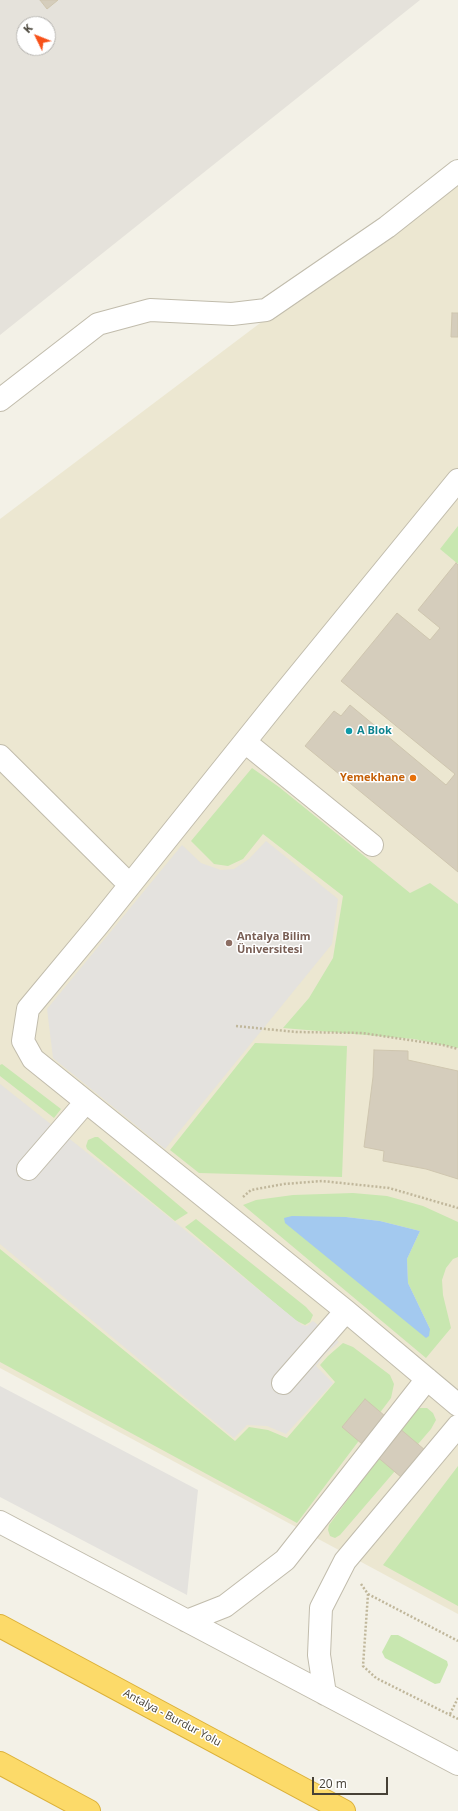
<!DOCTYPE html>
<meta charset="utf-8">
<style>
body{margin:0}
#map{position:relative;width:458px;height:1811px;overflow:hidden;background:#f3f1e7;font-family:"Open Sans",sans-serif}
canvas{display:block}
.north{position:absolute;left:16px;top:16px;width:40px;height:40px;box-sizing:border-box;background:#fff;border:1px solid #b5b3af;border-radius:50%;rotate:313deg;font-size:11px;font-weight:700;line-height:16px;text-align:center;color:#464136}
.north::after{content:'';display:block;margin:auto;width:14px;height:18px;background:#f75119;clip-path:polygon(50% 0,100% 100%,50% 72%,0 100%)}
.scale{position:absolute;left:312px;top:1777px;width:76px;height:18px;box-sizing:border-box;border:2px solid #464136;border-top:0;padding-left:5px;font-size:12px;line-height:14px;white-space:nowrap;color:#464136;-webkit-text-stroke:3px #fff;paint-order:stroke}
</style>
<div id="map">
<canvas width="458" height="1811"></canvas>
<div class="north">K</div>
<div class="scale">20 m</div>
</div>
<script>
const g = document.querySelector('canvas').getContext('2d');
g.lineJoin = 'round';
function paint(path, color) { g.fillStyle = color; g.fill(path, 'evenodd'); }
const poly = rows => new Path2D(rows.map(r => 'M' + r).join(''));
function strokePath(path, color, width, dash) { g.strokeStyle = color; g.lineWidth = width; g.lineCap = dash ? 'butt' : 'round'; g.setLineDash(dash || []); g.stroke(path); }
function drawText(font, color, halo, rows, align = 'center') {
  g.font = font + ' "Open Sans",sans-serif'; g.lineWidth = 3; g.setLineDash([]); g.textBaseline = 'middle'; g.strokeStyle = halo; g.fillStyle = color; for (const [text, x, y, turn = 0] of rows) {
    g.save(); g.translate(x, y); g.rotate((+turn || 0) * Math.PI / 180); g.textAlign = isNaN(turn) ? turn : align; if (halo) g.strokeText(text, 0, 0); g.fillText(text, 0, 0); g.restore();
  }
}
paint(poly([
 [0,0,420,0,0,335],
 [24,24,48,24,48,48,24,48]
]), '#e5e2db');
paint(poly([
 [458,174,458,1614,0,1368,0,519]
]), '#ece7d1');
paint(poly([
 [458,526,458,564,440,549],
 [252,768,279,787,410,893,430,883,458,904,458,1048,414,1039,283,1028,309,998,333,958,343,896,263,834,243,859,228,866,214,864,191,841],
 [255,1043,347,1046,342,1177,199,1173,170,1150],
 [2,1064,61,1109,54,1118,0,1076,0,1065],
 [95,1137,98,1137,188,1213,175,1221,87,1149,86,1146,88,1140],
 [353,1193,387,1196,423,1206,458,1222,458,1257,453,1259,446,1268,442,1280,443,1295,451,1328,426,1358,243,1205,256,1200,293,1195],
 [346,1217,380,1221,420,1231,407,1259,408,1283,430,1329],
 [196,1219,306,1307,313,1315,310,1322,305,1325,295,1320,185,1227],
 [0,1249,235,1441,249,1427,268,1430,287,1438,335,1382,320,1365,328,1356,343,1343,353,1347,390,1375,394,1384,391,1398,297,1523,0,1362],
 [419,1408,427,1408,433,1413,436,1420,431,1429,340,1535,335,1538,330,1536,328,1530,329,1525,412,1413],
 [458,1466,458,1606,383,1565],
 [391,1635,398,1635,447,1661,448,1665,440,1683,435,1684,385,1658,382,1652]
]), '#c8e7b0');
paint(poly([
 [266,841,338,899,332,944,165,1149,53,1058,47,1009,182,845,201,863,221,870,234,869,249,859],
 [0,1084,185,1230,302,1325,307,1326,313,1321,339,1342,325,1354,316,1366,333,1383,286,1434,267,1426,247,1425,234,1438,0,1244],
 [0,1386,198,1490,187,1595,0,1497]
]), '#e4e2de');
paint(poly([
 [292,1216,346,1217,380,1221,420,1231,407,1259,408,1283,430,1329,429,1336,426,1338,285,1223,284,1218]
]), '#a3c9ef');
const building = poly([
 [40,0,58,0,47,9,40,0],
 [452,313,458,313,458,337,451,337,452,313],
 [456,563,458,565,458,872,305,746,334,711,341,716,350,705,446,785,455,774,341,681,397,613,430,640,440,628,418,610,456,563],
 [374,1050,408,1051,408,1060,458,1071,458,1179,426,1169,383,1161,384,1151,364,1147,373,1077,374,1050],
 [365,1399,432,1456,408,1483,342,1427,365,1399]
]);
paint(building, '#d5cdbc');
strokePath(building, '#cfc6af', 1);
const minor = poly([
 [0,400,98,324,150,310,232,314,266,310,387,227,458,171],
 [458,480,275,704,98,925,28,1009,23,1041,33,1059,346,1311,458,1405],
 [245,742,372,845],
 [0,756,130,885],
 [28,1169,85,1103],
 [283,1383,346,1311],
 [0,1522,458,1764],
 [187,1621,225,1606,285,1560,427,1379],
 [325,1694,319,1655,321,1608,345,1561,458,1426]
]);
const highway = poly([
 [0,1626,344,1811],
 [0,1763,89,1811]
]);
strokePath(minor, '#c1bcac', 24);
strokePath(highway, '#dbb038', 24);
strokePath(poly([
 [236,1026,296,1032,362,1033,443,1045,458,1049],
 [243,1197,251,1190,284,1184,322,1181,389,1188,458,1208],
 [361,1584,368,1594,363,1666,376,1678,458,1719],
 [368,1594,458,1641],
 [450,1714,458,1698]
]), '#c0b79b', 2.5, [2, 2]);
strokePath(minor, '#fff', 22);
strokePath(highway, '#fcda69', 22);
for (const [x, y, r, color] of [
 [349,731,4,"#0f9aa8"],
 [413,778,4,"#e8710a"],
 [229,943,4,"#8d6e63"]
]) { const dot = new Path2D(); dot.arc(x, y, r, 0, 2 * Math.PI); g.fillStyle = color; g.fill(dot); strokePath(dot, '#fff', 1.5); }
drawText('bold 11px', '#0d838f', '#fff', [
 ["A Blok",357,731]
], 'left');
drawText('bold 11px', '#c56008', '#fff', [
 ["Yemekhane",405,778]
], 'right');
drawText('bold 11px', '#785e54', '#fff', [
 ["Antalya Bilim",237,937],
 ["Üniversitesi",237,950]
], 'left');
drawText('11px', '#464136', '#fff', [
 ["Antalya - Burdur Yolu",172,1718,28]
]);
</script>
